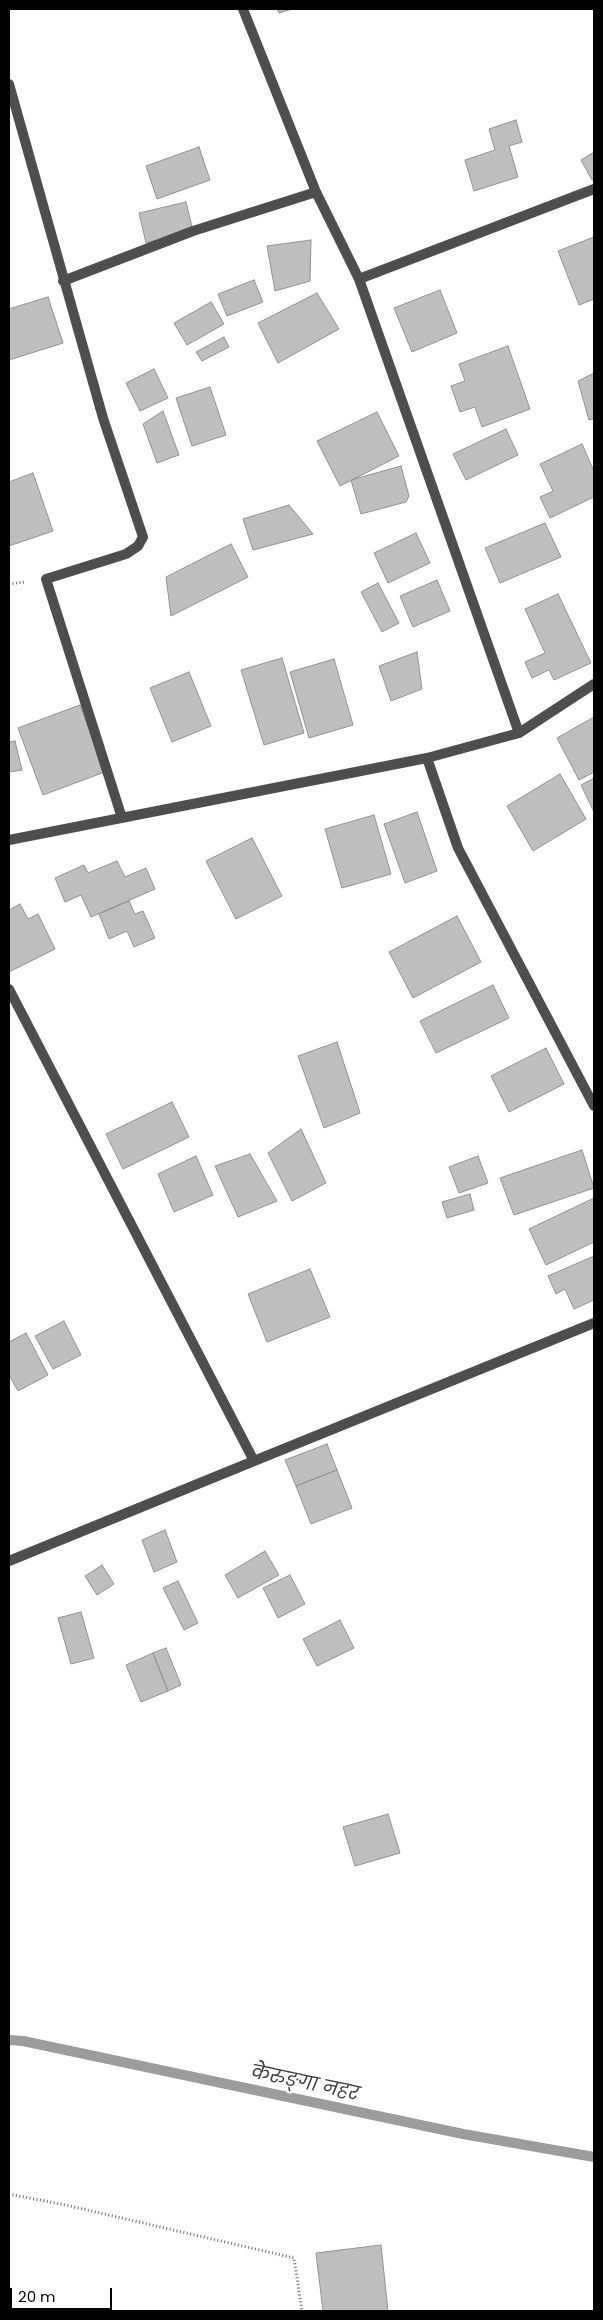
<!DOCTYPE html>
<meta charset="utf-8">
<style>
body{margin:0}
#map{position:relative;width:603px;height:2320px;overflow:hidden;background:#fff;font-family:Poppins,sans-serif}
canvas{display:block}
.frame{position:absolute;inset:0;border:10px solid #000;pointer-events:none}
.scale{position:absolute;left:10px;top:2288px;width:102px;height:22px;box-sizing:border-box;border:2px solid #000;border-top:0;padding-left:6px;font-size:15px;line-height:18px;white-space:nowrap;color:#000;-webkit-text-stroke:4px #fff;paint-order:stroke}
</style>
<div id="map">
<canvas width="603" height="2320"></canvas>
<div class="frame"></div>
<div class="scale">20 m</div>
</div>
<script>
const g = document.querySelector('canvas').getContext('2d');
g.lineJoin = 'round';
const poly = rows => new Path2D(rows.map(r => 'M' + r).join(''));
function strokePath(path, color, width, dash) { g.strokeStyle = color; g.lineWidth = width; g.lineCap = dash ? 'butt' : 'round'; g.setLineDash(dash || []); g.stroke(path); }
function paint(path, color) { g.fillStyle = color; g.fill(path, 'evenodd'); }
function drawText(font, color, halo, rows, align = 'center') {
  g.font = font + ' Poppins,"Noto Sans Devanagari",sans-serif'; g.lineWidth = 4.5; g.setLineDash([]); g.textBaseline = 'middle'; g.strokeStyle = halo; g.fillStyle = color; for (const [text, x, y, turn = 0] of rows) {
    g.save(); g.translate(x, y); g.rotate((+turn || 0) * Math.PI / 180); g.textAlign = isNaN(turn) ? turn : align; if (halo) g.strokeText(text, 0, 0); g.fillText(text, 0, 0); g.restore();
  }
}
strokePath(poly([
 [9,2040,23,2041,463,2134,594,2157]
]), '#9c9c9c', 10);
const building = poly([
 [277,9,292,9,279,13,277,9],
 [516,120,522,142,509,146,518,177,474,191,465,160,495,150,489,129,516,120],
 [199,147,210,180,157,199,146,166,199,147],
 [594,152,594,179,592,180,581,160,594,152],
 [186,202,193,231,146,243,139,213,186,202],
 [594,237,594,299,579,305,558,251,594,237],
 [311,240,310,281,275,291,267,246,311,240],
 [254,280,263,302,227,316,218,294,254,280],
 [440,290,457,333,412,352,394,308,440,290],
 [317,293,339,329,278,363,258,323,317,293],
 [48,297,63,343,9,360,9,309,48,297],
 [211,302,224,324,187,345,174,323,211,302],
 [224,337,229,347,202,361,196,352,224,337],
 [508,346,530,409,482,427,475,407,460,412,451,386,465,381,459,364,508,346],
 [154,369,168,398,140,411,126,383,154,369],
 [594,373,594,419,589,420,578,381,594,373],
 [210,387,226,435,192,446,176,398,210,387],
 [163,411,179,455,157,463,143,424,163,411],
 [377,412,399,456,340,486,317,441,377,412],
 [506,429,518,455,466,480,453,454,506,429],
 [582,444,594,471,594,497,550,518,540,497,553,491,540,464,582,444],
 [401,466,409,496,406,502,361,514,351,480,401,466],
 [33,473,53,531,9,546,9,482,33,473],
 [289,505,313,534,253,550,243,519,289,505],
 [545,523,561,557,500,583,485,548,545,523],
 [416,533,430,563,388,583,374,553,416,533],
 [231,544,248,577,171,616,166,577,231,544],
 [437,580,450,611,413,627,400,596,437,580],
 [378,583,399,623,382,632,361,592,378,583],
 [558,594,591,663,554,680,549,670,532,678,525,662,545,653,525,609,558,594],
 [417,652,422,689,391,701,379,666,417,652],
 [282,658,304,733,264,745,241,670,282,658],
 [334,659,353,725,309,738,290,672,334,659],
 [189,672,211,726,172,742,150,688,189,672],
 [80,705,105,772,43,795,18,728,80,705],
 [594,717,594,772,579,780,557,738,594,717],
 [15,741,22,770,9,772,9,742,15,741],
 [560,774,586,819,533,851,507,806,560,774],
 [594,778,594,812,581,785,594,778],
 [417,812,437,871,405,883,384,824,417,812],
 [374,815,391,874,342,888,325,829,374,815],
 [252,838,282,896,236,919,206,861,252,838],
 [117,861,125,877,146,868,155,889,91,917,81,895,65,902,55,878,84,865,88,873,117,861],
 [129,901,135,914,143,911,155,938,134,947,127,931,109,939,99,914,129,901],
 [20,904,28,919,38,914,55,949,9,972,9,910,20,904],
 [457,916,481,962,413,998,389,952,457,916],
 [493,985,509,1018,436,1053,420,1021,493,985],
 [337,1042,360,1113,324,1128,298,1056,337,1042],
 [546,1048,564,1084,509,1112,491,1076,546,1048],
 [172,1102,189,1137,123,1169,106,1134,172,1102],
 [301,1129,326,1183,292,1201,268,1153,301,1129],
 [582,1150,594,1188,514,1215,500,1178,582,1150],
 [250,1154,277,1201,238,1217,215,1166,250,1154],
 [196,1156,213,1195,174,1212,158,1174,196,1156],
 [478,1156,488,1183,459,1193,449,1167,478,1156],
 [470,1194,474,1210,447,1218,442,1202,470,1194],
 [594,1198,594,1242,546,1265,529,1229,594,1198],
 [594,1256,594,1300,574,1309,565,1289,556,1294,548,1276,594,1256],
 [310,1269,330,1317,267,1342,248,1294,310,1269],
 [64,1321,81,1355,53,1369,35,1336,64,1321],
 [26,1333,48,1375,18,1391,9,1375,9,1342,26,1333],
 [327,1444,337,1470,296,1486,285,1460,327,1444],
 [337,1470,352,1508,311,1524,296,1486,337,1470],
 [165,1530,177,1562,154,1572,142,1540,165,1530],
 [265,1551,279,1575,238,1598,225,1575,265,1551],
 [102,1565,114,1584,97,1595,85,1576,102,1565],
 [290,1575,305,1604,278,1618,263,1588,290,1575],
 [178,1581,198,1623,184,1630,163,1588,178,1581],
 [81,1612,94,1658,71,1664,58,1618,81,1612],
 [340,1620,354,1648,317,1666,303,1639,340,1620],
 [166,1648,181,1685,168,1691,153,1653,166,1648],
 [153,1653,168,1691,141,1702,126,1665,153,1653],
 [388,1814,400,1853,355,1866,343,1827,388,1814],
 [381,2245,388,2311,323,2311,316,2253,381,2245]
]);
paint(building, '#bebebe');
strokePath(building, '#929292', 1);
strokePath(poly([
 [9,584,24,582],
 [9,2194,70,2206,294,2258,302,2311]
]), '#707070', 3, [1, 2.5]);
strokePath(poly([
 [243,9,316,192],
 [9,84,103,418,143,537,138,546,126,554,46,579,122,818],
 [359,279,594,189],
 [63,281,193,231,316,192,359,279,519,733],
 [427,758,458,848,594,1106],
 [9,840,427,758,519,733,594,684],
 [9,989,254,1461,594,1323],
 [9,1561,254,1461]
]), '#4e4e4e', 10);
drawText('italic 19px', '#3d3d3d', '#fff', [
 ["केेरुङ्गा नहर",305,2084,12]
]);
</script>
